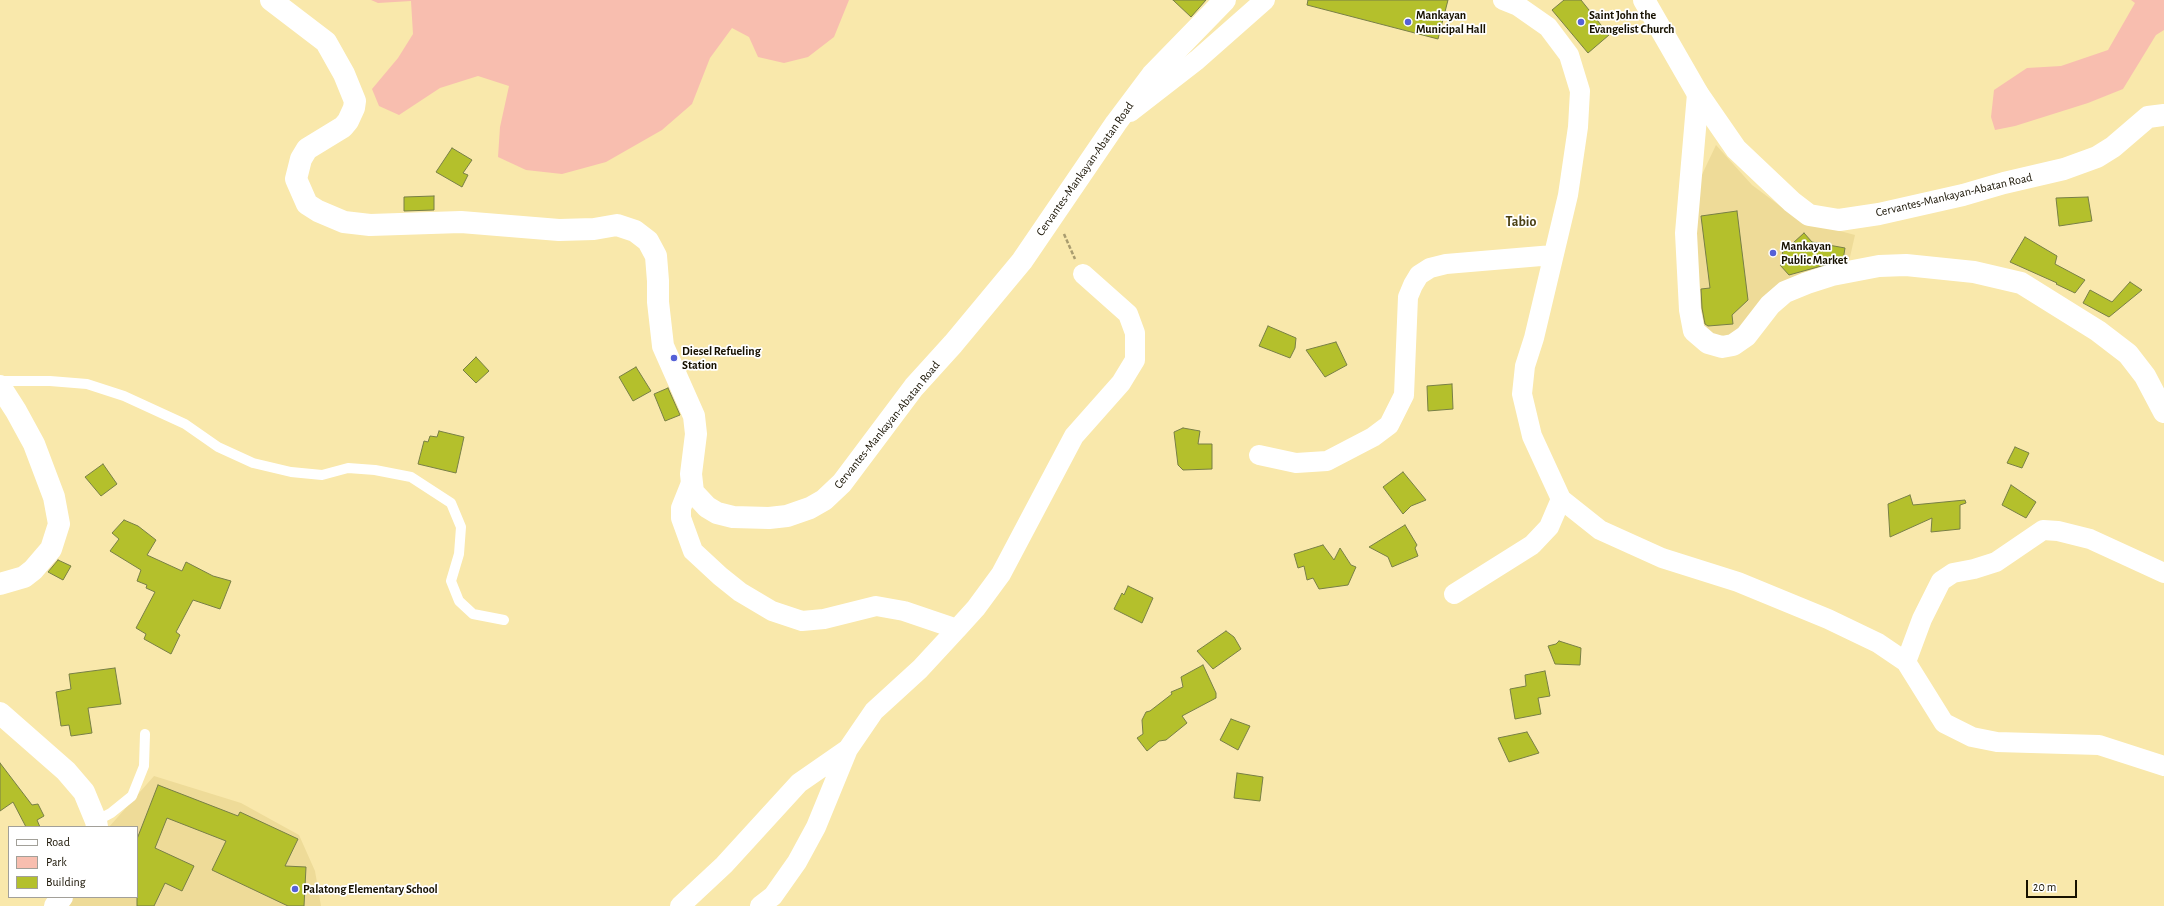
<!DOCTYPE html>
<style>
body{margin:0}
#map{position:relative;width:2164px;height:906px;overflow:hidden;background:#f9e8ab;font-family:"Alegreya Sans",sans-serif}
canvas{display:block}
.legend{position:absolute;left:8px;top:826px;width:130px;height:72px;box-sizing:border-box;background:#fff;border:1px solid #a2a099;margin:0;padding:5px 7px;list-style:none;font-size:12px;color:#171100}
.legend li{display:flex;align-items:center;gap:8px;height:20px}
.legend b{width:20px;border:1px solid #a2a099}
.scale{position:absolute;left:2026px;top:880px;width:51px;height:18px;box-sizing:border-box;border:2px solid #171100;border-top:0;padding-left:5px;font-size:12px;line-height:14px;white-space:nowrap;color:#171100;-webkit-text-stroke:3px #fff;paint-order:stroke}
</style>
<div id="map">
<canvas width="2164" height="906"></canvas>
<ul class="legend">
<li><b style="height:5px;background:#fff"></b>Road</li>
<li><b style="height:11px;background:#f8beaf"></b>Park</li>
<li><b style="height:11px;background:#b4c02c"></b>Building</li>
</ul>
<div class="scale">20 m</div>
</div>
<script>
const g = document.querySelector('canvas').getContext('2d');
g.lineJoin = 'round';
function paint(path, color) { g.fillStyle = color; g.fill(path, 'evenodd'); }
const poly = rows => new Path2D(rows.map(r => 'M' + r).join(''));
function strokePath(path, color, width, dash) { g.strokeStyle = color; g.lineWidth = width; g.lineCap = dash ? 'butt' : 'round'; g.setLineDash(dash || []); g.stroke(path); }
function drawText(font, color, halo, rows, align = 'center') {
  g.font = font + ' "Alegreya Sans",sans-serif'; g.lineWidth = 3.5; g.setLineDash([]); g.textBaseline = 'middle'; g.strokeStyle = halo; g.fillStyle = color; for (const [text, x, y, turn = 0] of rows) {
    g.save(); g.translate(x, y); g.rotate((+turn || 0) * Math.PI / 180); g.textAlign = isNaN(turn) ? turn : align; if (halo) g.strokeText(text, 0, 0); g.fillText(text, 0, 0); g.restore();
  }
}
paint(poly([
 [1716,145,1752,185,1799,220,1855,235,1847,270,1796,281,1740,331,1718,341,1703,333,1694,302,1698,183],
 [154,776,241,803,299,835,315,871,321,906,59,906,67,897,137,897,137,827,109,827]
]), '#eedb98');
paint(poly([
 [371,0,849,0,834,37,808,57,784,63,758,57,749,37,732,28,710,58,692,104,662,130,606,162,562,174,526,170,498,157,500,127,509,86,478,76,440,88,399,115,379,106,372,89,398,58,413,34,411,1,378,3],
 [2131,0,2164,0,2164,30,2156,35,2123,89,2088,103,2015,126,1995,130,1991,117,1994,90,2027,68,2061,66,2108,50,2135,3]
]), '#f8beaf');
const building = poly([
 [1173,0,1206,0,1191,17,1173,0],
 [1308,0,1448,0,1438,39,1307,5,1308,0],
 [1564,0,1581,0,1609,35,1588,53,1552,10,1564,0],
 [452,148,472,160,463,173,468,175,462,187,436,172,452,148],
 [434,196,434,210,404,211,404,197,434,196],
 [2088,197,2092,221,2059,226,2056,198,2088,197],
 [1737,211,1748,300,1732,315,1733,324,1708,326,1705,324,1702,308,1701,289,1710,288,1701,216,1737,211],
 [1804,233,1812,242,1845,248,1843,260,1789,275,1780,265,1787,259,1782,253,1804,233],
 [2025,237,2057,256,2055,264,2085,280,2075,293,2056,284,2057,283,2010,262,2025,237],
 [2130,282,2142,290,2109,317,2083,303,2090,290,2112,302,2130,282],
 [1268,326,1296,338,1295,348,1290,358,1259,346,1268,326],
 [1336,342,1347,365,1325,377,1306,350,1336,342],
 [476,357,489,371,476,383,463,370,476,357],
 [636,367,651,391,633,401,619,377,636,367],
 [1452,384,1453,409,1428,411,1427,386,1452,384],
 [668,388,680,415,665,421,654,394,668,388],
 [1183,428,1200,431,1198,444,1212,444,1212,469,1183,470,1178,465,1174,432,1183,428],
 [439,431,464,437,456,473,418,464,424,441,428,442,430,436,437,437,439,431],
 [2015,447,2029,453,2022,468,2007,463,2015,447],
 [103,464,117,484,101,496,85,477,103,464],
 [1403,472,1426,500,1411,506,1403,514,1383,487,1403,472],
 [2011,485,2036,502,2026,518,2002,505,2011,485],
 [1910,495,1913,505,1965,500,1966,503,1960,505,1960,529,1931,532,1932,518,1890,537,1888,504,1910,495],
 [124,520,138,526,156,540,147,555,182,571,186,562,213,576,231,581,220,609,193,600,176,632,180,635,171,654,144,639,146,634,136,628,155,592,146,588,147,585,137,581,141,570,110,551,119,539,112,533,124,520],
 [1405,525,1417,545,1415,548,1418,556,1392,567,1388,557,1369,547,1405,525],
 [1323,545,1334,560,1340,548,1351,565,1356,567,1348,585,1319,589,1313,578,1307,580,1304,566,1298,568,1294,554,1323,545],
 [58,560,71,566,63,580,48,572,58,560],
 [1128,586,1153,598,1142,623,1114,609,1122,593,1124,595,1128,586],
 [1226,631,1234,637,1241,649,1213,669,1197,651,1226,631],
 [1559,641,1581,648,1580,665,1555,664,1548,646,1556,644,1559,641],
 [1203,665,1216,693,1216,698,1182,716,1187,723,1166,740,1159,741,1147,751,1137,738,1143,734,1142,720,1146,712,1150,711,1172,694,1171,692,1183,687,1181,677,1203,665],
 [115,668,121,704,88,708,92,733,71,736,69,725,61,726,56,692,71,689,69,674,115,668],
 [1545,671,1550,696,1538,698,1541,714,1515,719,1510,689,1526,686,1525,675,1545,671],
 [1231,719,1250,726,1238,750,1220,740,1231,719],
 [1527,732,1539,753,1509,762,1498,738,1527,732],
 [0,763,32,805,38,804,44,816,37,820,40,827,26,827,13,802,0,811,0,763],
 [1237,773,1263,777,1260,801,1234,798,1237,773],
 [158,785,238,816,240,812,298,839,285,866,306,867,304,906,288,906,212,870,226,841,167,818,155,848,194,866,182,891,165,883,154,906,137,906,137,839,158,785]
]);
paint(building, '#b4c02c');
strokePath(building, '#787f46', 1);
strokePath(poly([
 [1064,234,1075,259]
]), '#a99c6f', 2.5, [4, 2]);
strokePath(poly([
 [0,381,50,381,87,384,124,396,185,424,218,447,253,463,291,472,322,475,348,468,375,470,411,477,451,503,461,527,459,554,451,581,459,601,473,614,504,620],
 [96,821,111,813,132,796,144,766,145,734]
]), '#fff', 10);
strokePath(poly([
 [1130,112,1197,60,1265,0],
 [1259,455,1296,463,1327,461,1373,437,1389,425,1404,395,1408,297,1413,285,1419,275,1430,268,1446,264,1553,255],
 [691,483,681,508,681,518,693,551,720,576,740,592,772,611,802,621,824,619,876,606,904,611,957,629,976,608,1001,574,1074,436,1121,383,1135,360,1135,333,1128,314,1083,274],
 [1561,499,1600,530,1662,558,1738,582,1828,619,1878,643,1906,662,1944,723,1972,737,1997,742,2099,745,2164,766],
 [1454,594,1532,545,1549,527,1561,499,1532,436,1522,394,1525,366,1534,338,1568,195,1578,127,1580,91,1569,55,1548,27,1518,6,1503,0],
 [1906,662,1922,619,1941,581,1953,573,1974,569,1996,562,2043,530,2058,531,2090,539,2164,573],
 [680,906,724,865,799,783,848,749],
 [760,906,773,896,797,862,816,827,848,749,874,711,920,669,957,629]
]), '#fff', 20);
strokePath(poly([
 [1698,94,1686,233,1690,310,1694,331,1708,343,1722,347,1733,345,1746,336,1770,305,1785,292,1807,283,1832,275,1879,266,1906,265,1974,272,2021,283,2098,331,2128,354,2145,376,2164,412],
 [0,386,16,411,34,444,54,497,59,524,51,549,33,570,24,577,0,584],
 [0,713,66,771,84,792,96,821,97,827],
 [55,906,62,897]
]), '#fff', 22);
strokePath(poly([
 [271,0,326,42,344,74,355,101,354,108,348,121,343,127,307,149,301,159,296,179,307,204,318,211,344,222,370,225,461,222,559,230,594,229,617,225,635,231,648,241,656,256,658,281,658,302,663,346,694,416,696,434,691,474,693,492,707,507,717,513,733,517,769,518,787,516,810,508,824,500,842,483,914,387,953,344,1022,261,1116,123,1152,75,1225,0],
 [1644,0,1698,94,1736,149,1792,202,1809,215,1839,220,1879,214,1963,195,2004,183,2064,169,2097,157,2113,147,2148,117,2164,115]
]), '#fff', 22);
for (const [x, y, r, color] of [
 [1408,22,4,"#5561d7"],
 [1581,22,4,"#5561d7"],
 [1773,253,4,"#5561d7"],
 [674,358,4,"#5561d7"],
 [295,889,4,"#5561d7"]
]) { const dot = new Path2D(); dot.arc(x, y, r, 0, 2 * Math.PI); g.fillStyle = color; g.fill(dot); strokePath(dot, '#fff', 1.5); }
drawText('bold 12px', '#171100', '#fff', [
 ["Mankayan",1416,15],
 ["Municipal Hall",1416,29],
 ["Saint John the",1589,15],
 ["Evangelist Church",1589,29],
 ["Mankayan",1781,246],
 ["Public Market",1781,260],
 ["Diesel Refueling",682,351],
 ["Station",682,365],
 ["Palatong Elementary School",303,889]
], 'left');
drawText('12px', '#171100', '#fff', [
 ["Cervantes-Mankayan-Abatan Road",1085,169,-55],
 ["Cervantes-Mankayan-Abatan Road",1954,195,-13],
 ["Cervantes-Mankayan-Abatan Road",887,425,-51]
]);
drawText('bold 14px', '#4b4013', '#fff', [
 ["Tabio",1521,222]
]);
</script>
